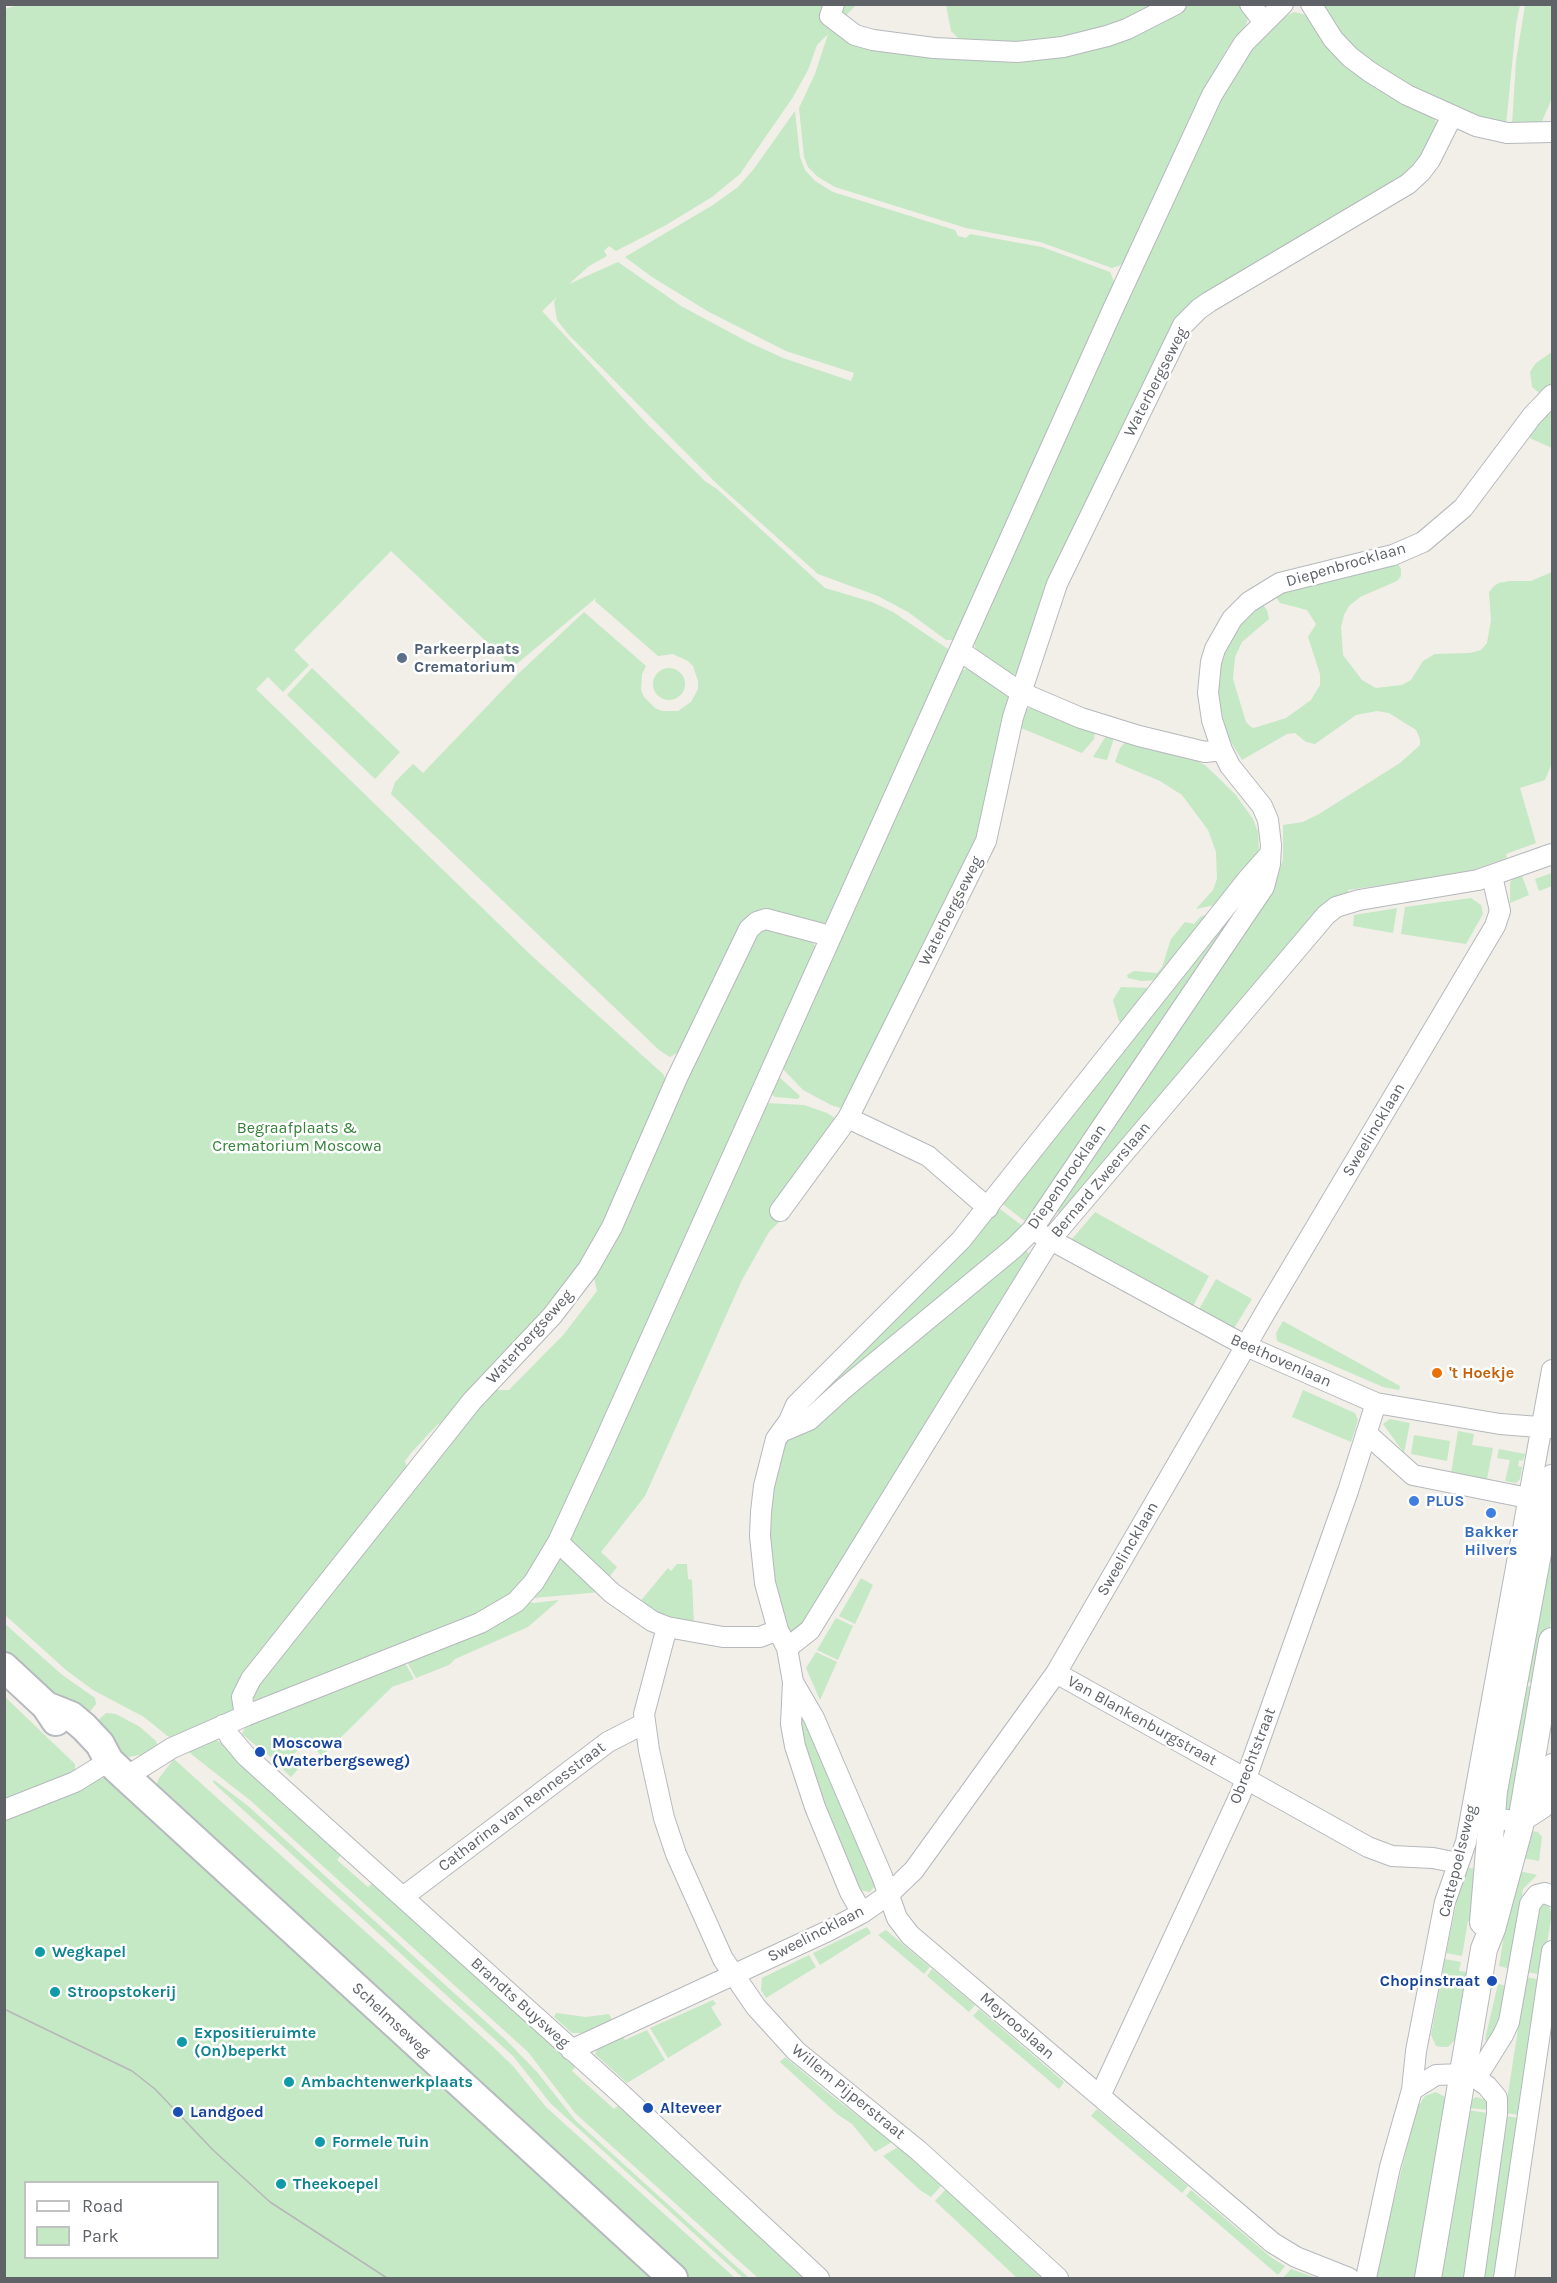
<!DOCTYPE html>
<style>
body{margin:0}
#map{position:relative;width:1557px;height:2283px;overflow:hidden;background:#f1efe8;font-family:Karla,sans-serif}
canvas{display:block}
.frame{position:absolute;inset:0;border:6px solid #5f6368;pointer-events:none}
.legend{position:absolute;left:24px;top:2181px;width:195px;height:78px;box-sizing:border-box;background:#fff;border:2px solid #bfc1c3;margin:0;padding:8px 10px;list-style:none;font-size:18px;color:#5f6368}
.legend li{display:flex;align-items:center;gap:12px;height:30px}
.legend b{width:30px;border:2px solid #bfc1c3}
</style>
<div id="map">
<canvas width="1557" height="2283"></canvas>
<div class="frame"></div>
<ul class="legend">
<li><b style="height:8px;background:#fff"></b>Road</li>
<li><b style="height:16px;background:#c5e8c5"></b>Park</li>
</ul>
</div>
<script>
const g = document.querySelector('canvas').getContext('2d');
g.lineJoin = 'round';
function paint(path, color) { g.fillStyle = color; g.fill(path, 'evenodd'); }
const poly = rows => new Path2D(rows.map(r => 'M' + r).join(''));
function strokePath(path, color, width, dash) { g.strokeStyle = color; g.lineWidth = width; g.lineCap = dash ? 'butt' : 'round'; g.setLineDash(dash || []); g.stroke(path); }
function drawText(font, color, halo, rows, align = 'center') {
  g.font = font + ' Karla,sans-serif'; g.lineWidth = 5; g.setLineDash([]); g.textBaseline = 'middle'; g.strokeStyle = halo; g.fillStyle = color; for (const [text, x, y, turn = 0] of rows) {
    g.save(); g.translate(x, y); g.rotate((+turn || 0) * Math.PI / 180); g.textAlign = isNaN(turn) ? turn : align; if (halo) g.strokeText(text, 0, 0); g.fillText(text, 0, 0); g.restore();
  }
}
paint(poly([
 [21,4,857,4,834,28,1019,55,1185,5,1241,5,1248,18,1246,25,1227,49,1203,90,1124,264,1112,268,1040,242,966,228,835,187,818,177,808,167,804,157,799,108,815,74,828,34,817,45,808,70,793,97,740,174,712,197,666,225,616,251,609,246,604,251,607,256,589,266,569,284,618,262,681,306,748,342,783,358,851,381,854,373,786,351,709,312,652,277,625,257,713,205,738,187,753,170,795,111,800,157,805,170,815,181,833,192,955,230,958,236,966,238,970,234,1042,247,1110,272,1115,284,956,640,946,640,908,612,878,596,818,574,716,483,568,334,557,320,554,302,557,297,542,311,648,425,706,482,717,489,825,588,872,602,893,612,951,651,830,920,821,925,766,913,685,1048,670,1057,659,1050,391,794,395,782,413,764,423,773,518,674,584,612,646,666,642,674,641,690,644,697,655,708,662,711,678,711,691,702,698,689,698,681,693,666,688,661,673,654,658,656,595,601,596,598,513,667,391,551,294,650,309,665,283,692,268,677,256,689,534,958,663,1074,666,1081,614,1209,569,1284,446,1421,437,1425,411,1453,405,1461,407,1468,231,1711,227,1715,170,1738,144,1717,93,1690,66,1670,5,1615,5,9],
 [1322,4,1520,5,1516,25,1506,125,1463,114,1373,66,1338,34],
 [946,5,1168,5,1085,38,966,46,951,31],
 [1525,5,1552,5,1552,98,1540,126,1512,125,1516,61],
 [1294,12,1307,15,1433,115,1438,128,1417,169,1207,298,1019,673,1011,676,987,660,975,647,974,642,1004,569,1219,101,1242,62,1258,43,1286,16],
 [1552,352,1552,388,1543,396,1532,387,1530,372,1536,363],
 [1552,405,1552,448,1525,436],
 [1396,561,1401,569,1401,576,1397,581,1360,597,1349,606,1344,615,1341,627,1343,655,1362,680,1376,688,1402,685,1411,680,1423,661,1435,654,1470,653,1481,650,1487,643,1491,620,1489,592,1494,586,1499,583,1509,581,1531,581,1552,572,1552,763,1545,780,1520,788,1536,843,1506,854,1507,858,1461,874,1348,890,1348,896,1062,1214,1059,1213,1056,1210,1277,878,1283,859,1283,825,1303,822,1319,814,1400,763,1420,745,1420,739,1416,730,1389,713,1377,711,1356,715,1315,744,1306,742,1295,733,1287,734,1242,760,1226,734,1218,706,1217,678,1224,648,1244,614,1263,605,1267,610,1269,619,1242,642,1235,657,1233,679,1246,722,1251,727,1254,728,1286,718,1311,700,1320,685,1320,674,1308,637,1316,624,1307,610,1280,603,1274,594],
 [312,668,400,752,375,779,287,695],
 '653 684a16 16 0 1 1 32 0a16 16 0 1 1-32 0Z',
 [965,669,970,669,1009,695,1011,700,988,821,844,1106,840,1108,831,1105,803,1090,781,1067,960,672],
 [1029,708,1033,708,1095,730,1094,739,1082,753,1016,726,1025,710],
 [1107,734,1112,736,1113,741,1107,760,1093,757],
 [1127,740,1196,760,1206,766,1235,794,1253,819,1258,832,1259,853,1224,903,1196,909,1213,890,1217,879,1216,852,1208,830,1182,795,1160,781,1115,762,1120,748],
 [1521,873,1529,895,1510,903,1510,883,1513,878],
 [1552,873,1552,886,1539,891,1535,879],
 [1257,881,1027,1223,1000,1202],
 [1471,898,1481,905,1483,914,1466,944,1401,934,1405,907],
 [1397,908,1393,933,1353,926,1354,915],
 [1208,914,1157,980,1141,981,1128,978,1127,975,1134,971,1157,973,1162,967,1171,939,1185,922,1194,924,1200,917],
 [759,927,811,939,816,948,592,1447,531,1573,512,1595,485,1613,258,1702,254,1700,251,1691,491,1390,509,1390,564,1334,597,1291,593,1273],
 [1121,987,1150,988,1123,1025,1119,1021,1113,1000],
 [778,1076,800,1096,798,1099,775,1097,772,1094],
 [766,1103,804,1105,827,1113,835,1118,836,1122,786,1215,769,1232,742,1280,645,1496,601,1552,617,1567,607,1580,567,1545],
 [996,1206,1024,1227,802,1414,808,1398],
 [1095,1212,1209,1276,1192,1308,1076,1243,1072,1239],
 [1022,1249,1026,1250,1030,1255,805,1627,795,1632,790,1631,785,1627,771,1575,767,1512,784,1443],
 [1216,1279,1252,1299,1233,1330,1198,1311],
 [1283,1321,1400,1386,1399,1390,1383,1387,1277,1341,1276,1333],
 [1303,1390,1355,1413,1358,1420,1351,1442,1292,1417],
 [1390,1419,1410,1423,1404,1453,1383,1424],
 [1458,1431,1474,1434,1472,1445,1493,1448,1487,1479,1451,1473],
 [1414,1435,1450,1441,1447,1461,1411,1454],
 [1499,1449,1525,1454,1523,1461,1519,1460,1518,1466,1522,1467,1520,1479,1516,1483,1505,1481,1510,1460,1497,1458],
 [1552,1538,1552,1614,1540,1684,1527,1682],
 [563,1551,601,1592,533,1598,531,1597],
 [677,1564,687,1564,688,1579,692,1580,694,1626,670,1621,638,1604,668,1568,671,1571],
 [861,1578,873,1585,855,1624,839,1616],
 [559,1600,528,1627,455,1659,449,1665,416,1678,406,1660,527,1602,534,1603],
 [836,1618,853,1626,838,1660,817,1650],
 [4,1623,61,1674,95,1698,96,1704,83,1720,5,1654],
 [816,1652,837,1662,820,1700,806,1668],
 [404,1661,414,1679,392,1687,322,1756,307,1741,289,1759,298,1769,291,1777,260,1747,259,1748,242,1734,246,1725],
 [1526,1686,1539,1688,1518,1806,1505,1816,1499,1792],
 [4,1696,75,1764,75,1774,5,1801],
 [106,1713,116,1714,140,1727,156,1741,157,1745,141,1755,127,1757,123,1756,91,1727],
 [801,1716,805,1717,876,1884,870,1892,860,1890,808,1765,798,1720],
 [205,1740,216,1740,225,1745,339,1849,337,1852,341,1855,337,1860,368,1887,372,1884,381,1892,384,1891,576,2065,572,2071,614,2109,619,2105,810,2278,758,2278,575,2113,528,2052,251,1801,186,1750],
 [174,1759,491,2045,513,2066,546,2107,735,2278,685,2278,156,1786,159,1778],
 [109,1777,662,2278,5,2278,5,1816,96,1780],
 [26,2182,218,2182,218,2258,26,2258],
 [214,1780,248,1806,507,2041,537,2072,575,2120,749,2278,743,2278,568,2119,551,2104,513,2056,218,1787,213,1782],
 [1528,1830,1538,1832,1542,1837,1539,1861,1518,1857],
 [1464,1867,1482,1870,1476,1922,1468,1921,1462,1956,1446,1953],
 [1519,1871,1537,1875,1523,1889,1511,1969,1499,1966,1508,1910],
 [1541,1904,1548,1905,1552,1913,1542,1975,1527,1972,1536,1911],
 [867,1927,871,1933,820,1965,813,1953],
 [886,1930,930,1967,924,1974,878,1935],
 [809,1955,816,1967,766,1998,761,1990,762,1978],
 [1445,1959,1461,1962,1459,1971,1467,1972,1456,2039,1448,2047,1442,2047,1436,2046,1431,2035],
 [932,1969,975,2005,969,2012,927,1976],
 [1526,1977,1541,1980,1520,2115,1505,2113],
 [1498,1984,1508,1986,1503,2012,1488,2044,1485,2039],
 [713,2000,716,2004,711,2007,722,2025,668,2058,650,2028],
 [979,2009,1064,2082,1059,2089,973,2016],
 [556,2013,586,2017,609,2014,613,2022,588,2033,572,2033,554,2017],
 [647,2030,665,2060,627,2083,595,2054,597,2048,622,2035,625,2040],
 [785,2057,828,2093,892,2142,875,2152,852,2124,837,2114,780,2062],
 [1436,2092,1445,2097,1448,2102,1417,2278,1375,2278,1416,2110,1425,2096],
 [1476,2097,1486,2100,1489,2110,1468,2108,1470,2101],
 [1097,2109,1188,2186,1182,2193,1091,2116],
 [1467,2110,1488,2113,1466,2278,1437,2278],
 [1504,2116,1520,2118,1498,2278,1483,2278],
 [898,2147,942,2185,931,2197,920,2190,883,2156],
 [946,2189,1040,2277,1017,2278,935,2201],
 [1191,2190,1272,2258,1285,2266,1278,2275,1186,2196],
 [1291,2269,1316,2278,1283,2278]
]), '#c5e8c5');
const minor = poly([
 [834,4,830,16,855,35,873,40,934,48,1017,52,1063,47,1107,36,1127,29,1176,4],
 [1250,4,1264,22],
 [1311,4,1333,39,1350,57,1370,72,1407,95,1476,126,1507,133,1552,132],
 [960,651,1020,692,1081,718,1139,736,1205,752,1222,750],
 [848,1118,928,1156,988,1208],
 [780,1211,848,1118,986,841,1013,717,1057,584,1183,325,1199,309,1209,302,1408,184,1421,172,1430,160,1452,116],
 [1040,1234,1246,1346,1376,1403,1500,1424,1552,1428],
 [783,1431,809,1420,842,1390,1014,1248,1032,1230,1264,887,1270,864,1271,845,1268,820,1262,806,1230,766,1222,750,1212,720,1208,693,1211,662,1215,649,1232,619,1249,602,1280,583,1393,555,1423,542,1463,508,1532,416,1552,395],
 [1366,1433,1413,1475,1528,1498],
 [558,1542,612,1593,652,1621,667,1627,723,1637,760,1637,778,1630],
 [667,1627,644,1714,649,1750,664,1818,676,1854,723,1959,756,2007,796,2051,919,2151,1058,2278],
 [787,1648,778,1630,765,1583,760,1536,761,1512,764,1486,776,1439,789,1421,796,1405,961,1240,1247,880,1270,854],
 [1056,1673,1368,1847,1392,1856,1433,1858,1458,1863],
 [793,1682,814,1718,882,1876,897,1918,910,1935,1273,2243,1296,2257,1349,2278],
 [245,1716,242,1697,251,1679,472,1401,552,1316,588,1269,612,1227,677,1078,749,929,757,922,766,919,830,936],
 [223,1725,230,1737,246,1756,619,2092,819,2278],
 [126,1777,172,1748,245,1716,480,1623,516,1602,534,1582,558,1542,601,1449,1113,309,1212,95,1244,43,1283,4],
 [4,1810,75,1782,109,1761],
 [1492,1818,1521,1822,1544,1807,1552,1764],
 [403,1897,608,1742,645,1723],
 [862,1913,850,1892,815,1807,795,1746,791,1724,793,1682,787,1648,810,1630,1051,1239,1326,915,1336,907,1359,900,1478,880,1552,854],
 [571,2050,828,1931,862,1913,888,1895,914,1870,1056,1673,1269,1306,1495,926,1500,911,1492,876],
 [1476,2078,1503,2035,1509,2022,1530,1904,1537,1895,1545,1893,1552,1896],
 [1412,2090,1436,2075,1463,2074,1476,2078,1487,2086,1497,2098,1497,2114,1474,2278],
 [1100,2096,1240,1795,1348,1491,1376,1403],
 [1366,2278,1390,2167,1412,2090,1416,2051,1445,1902,1466,1842,1552,1370],
 [1504,2278,1552,1951]
]);
const tertiary = poly([
 [1483,1922,1494,1791,1552,1478],
 [1428,2278,1484,1949,1492,1929,1521,1822,1552,1641]
]);
const secondary = poly([
 [4,1667,46,1706,56,1721],
 [46,1706,71,1716,84,1727,100,1744,109,1761,126,1777,673,2278]
]);
strokePath(minor, '#b5b8bc', 22);
strokePath(tertiary, '#b5b8bc', 28);
strokePath(secondary, '#b6babf', 32);
strokePath(minor, '#fff', 20);
strokePath(tertiary, '#fff', 26);
strokePath(secondary, '#fff', 28);
strokePath(poly([
 [4,2009,132,2071,155,2089,213,2150,270,2202,387,2278]
]), '#b6b7b8', 1.5);
for (const [x, y, r, color] of [
 [402,658,6,"#5c6f8a"],
 [1437,1373,6,"#e8710a"],
 [1414,1501,6,"#3f7fe0"],
 [1491,1513,6,"#3f7fe0"],
 [260,1752,6,"#1a4fb4"],
 [40,1952,6,"#0f9aa8"],
 [1492,1981,6,"#1a4fb4"],
 [55,1992,6,"#0f9aa8"],
 [182,2042,6,"#0f9aa8"],
 [289,2082,6,"#0f9aa8"],
 [648,2108,6,"#1a4fb4"],
 [178,2112,6,"#1a4fb4"],
 [320,2142,6,"#0f9aa8"],
 [281,2184,6,"#0f9aa8"]
]) { const dot = new Path2D(); dot.arc(x, y, r, 0, 2 * Math.PI); g.fillStyle = color; g.fill(dot); strokePath(dot, '#fff', 2); }
drawText('16px', '#5f6368', '#fff', [
 ["Waterbergseweg",1156,382,-63],
 ["Diepenbrocklaan",1346,565,-16],
 ["Waterbergseweg",951,911,-63],
 ["Sweelincklaan",1374,1130,-59],
 ["Diepenbrocklaan",1067,1177,-55],
 ["Bernard Zweerslaan",1101,1180,-50],
 ["Waterbergseweg",530,1337,-48],
 ["Beethovenlaan",1281,1361,24],
 ["Sweelincklaan",1128,1549,-60],
 ["Van Blankenburgstraat",1142,1721,29],
 ["Obrechtstraat",1253,1756,-69],
 ["Catharina van Rennesstraat",522,1807,-37],
 ["Cattepoelseweg",1458,1861,-76],
 ["Sweelincklaan",816,1934,-27],
 ["Brandts Buysweg",520,2003,42],
 ["Schelmseweg",391,2020,43],
 ["Meyrooslaan",1017,2026,41],
 ["Willem Pijperstraat",848,2092,39]
]);
drawText('bold 16px', '#4e5e75', '#fff', [
 ["Parkeerplaats",414,649],
 ["Crematorium",414,667]
], 'left');
drawText('16px', '#348238', '#fff', [
 ["Begraafplaats &",297,1128],
 ["Crematorium Moscowa",297,1146]
]);
drawText('bold 16px', '#c56008', '#fff', [
 ["'t Hoekje",1449,1373]
], 'left');
drawText('bold 16px', '#366cbe', '#fff', [
 ["PLUS",1426,1501],
 ["Bakker",1491,1532,"center"],
 ["Hilvers",1491,1550,"center"]
], 'left');
drawText('bold 16px', '#164399', '#fff', [
 ["Moscowa",272,1743],
 ["(Waterbergseweg)",272,1761],
 ["Chopinstraat",1480,1981,"right"],
 ["Alteveer",660,2108],
 ["Landgoed",190,2112]
], 'left');
drawText('bold 16px', '#0d838f', '#fff', [
 ["Wegkapel",52,1952],
 ["Stroopstokerij",67,1992],
 ["Expositieruimte",194,2033],
 ["(On)beperkt",194,2051],
 ["Ambachtenwerkplaats",301,2082],
 ["Formele Tuin",332,2142],
 ["Theekoepel",293,2184]
], 'left');
</script>
